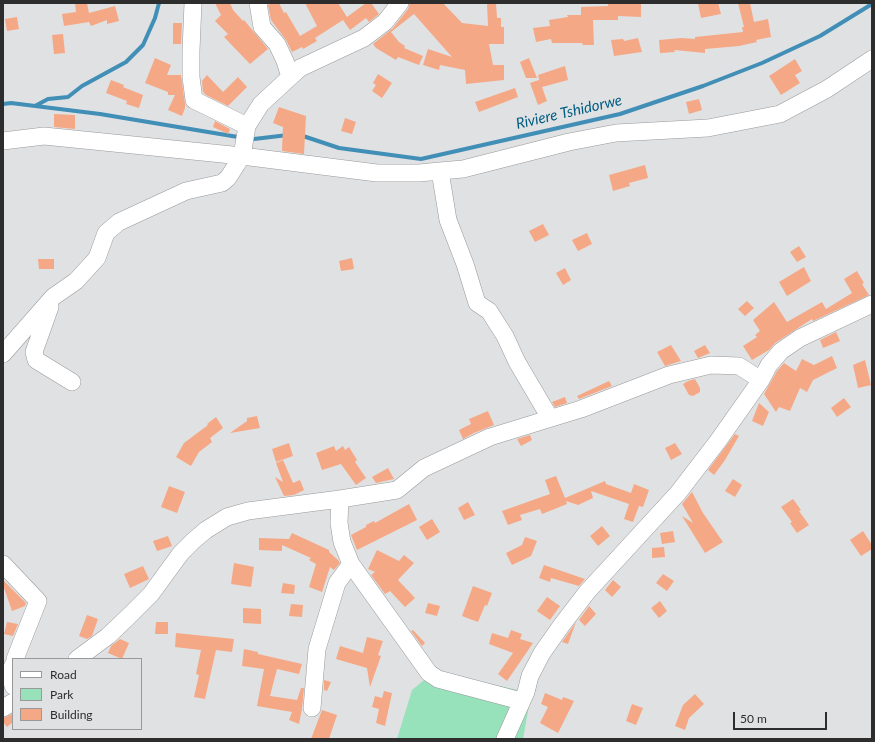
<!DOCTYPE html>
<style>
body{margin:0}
#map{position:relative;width:875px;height:742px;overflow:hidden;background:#e0e1e3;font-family:Lato,sans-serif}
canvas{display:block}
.frame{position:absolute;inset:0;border:4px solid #2d2d2e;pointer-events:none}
.legend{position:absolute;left:12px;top:658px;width:130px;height:72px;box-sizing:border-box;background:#e0e1e3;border:1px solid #98999b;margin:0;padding:5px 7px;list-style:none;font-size:12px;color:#2d2d2e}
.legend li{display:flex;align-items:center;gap:8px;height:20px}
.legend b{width:20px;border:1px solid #98999b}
.scale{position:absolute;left:733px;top:712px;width:94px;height:18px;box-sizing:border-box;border:2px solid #2d2d2e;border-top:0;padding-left:5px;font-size:12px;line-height:14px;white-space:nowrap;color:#2d2d2e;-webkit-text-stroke:3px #e0e1e3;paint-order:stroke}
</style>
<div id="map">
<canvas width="875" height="742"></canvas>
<div class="frame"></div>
<ul class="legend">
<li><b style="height:5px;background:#fff"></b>Road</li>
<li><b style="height:11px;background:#98e2bb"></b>Park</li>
<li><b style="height:11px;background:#f5a885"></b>Building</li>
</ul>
<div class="scale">50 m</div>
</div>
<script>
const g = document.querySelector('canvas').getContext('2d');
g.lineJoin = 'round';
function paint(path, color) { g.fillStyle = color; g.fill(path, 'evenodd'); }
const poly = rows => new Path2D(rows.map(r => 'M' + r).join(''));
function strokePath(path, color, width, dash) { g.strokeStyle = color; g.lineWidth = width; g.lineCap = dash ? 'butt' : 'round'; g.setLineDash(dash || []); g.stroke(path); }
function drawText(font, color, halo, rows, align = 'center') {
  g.font = font + ' Lato,sans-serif'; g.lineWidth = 3; g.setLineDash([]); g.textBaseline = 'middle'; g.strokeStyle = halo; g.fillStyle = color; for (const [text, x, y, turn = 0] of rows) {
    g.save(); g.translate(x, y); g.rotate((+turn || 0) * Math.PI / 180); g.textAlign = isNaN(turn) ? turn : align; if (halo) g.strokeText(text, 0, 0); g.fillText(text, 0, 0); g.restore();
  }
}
paint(poly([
 [435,671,526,692,531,695,523,739,397,739,412,690]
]), '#98e2bb');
strokePath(poly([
 [3,104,11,103,100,114,238,137],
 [35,106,48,99,68,97,82,86,126,62,143,45,155,18,159,3],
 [300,135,339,148,421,159,620,114,703,86,762,63,820,36,872,4],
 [254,139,288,135]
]), '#418eb6', 4);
paint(poly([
 [75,3,87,3,89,13,115,6,119,21,107,24,107,20,91,26,89,22,64,26,62,14,76,12],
 [215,3,230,3,233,10,243,21,244,20,268,49,250,64,224,37,228,34,215,21,221,15],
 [272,3,279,3,284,13,286,12,300,36,317,26,305,3,338,3,347,17,366,3,371,3,379,14,369,22,366,18,350,30,343,20,315,38,317,41,303,49,302,47,292,52,286,40,271,20,268,5],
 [410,3,443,3,462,23,488,26,487,3,496,3,497,18,501,18,501,27,504,27,504,44,489,44,493,65,504,65,504,80,466,84,465,70,440,65,439,70,423,65,428,49,452,57,414,14,391,32,399,42,405,46,404,48,423,56,419,65,398,57,396,60,376,48,373,44,393,28,408,9],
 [608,3,641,3,641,17,618,16,618,20,593,20,594,45,583,45,582,43,552,43,551,39,536,42,533,28,550,26,549,20,568,17,567,15,581,15,581,7,608,6],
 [698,3,718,3,721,14,701,18],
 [738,3,750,3,754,22,768,19,771,37,756,40,757,42,739,46,705,49,705,53,674,50,675,52,660,53,659,40,682,38,695,39,695,37,743,32,742,27,744,27],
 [17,17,19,29,7,31,5,19],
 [173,23,182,23,181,44,173,44],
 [63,34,65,53,54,54,52,35],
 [638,38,642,52,614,56,611,40,623,39,624,41],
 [155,58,171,65,167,75,181,75,185,104,185,108,182,116,168,110,175,95,168,95,168,92,145,83],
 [529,58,537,78,526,78,520,62],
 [795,59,802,71,795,75,800,83,781,95,769,76],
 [565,66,568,80,542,87,547,101,538,105,530,83,539,80,540,83,538,75],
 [378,74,392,83,382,98,372,91,376,85,373,83],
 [207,75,223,92,238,77,247,87,228,106,206,95,203,92,202,81],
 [111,80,124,85,123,87,143,95,139,108,126,104,127,101,106,93],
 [515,88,518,97,479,112,475,102],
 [699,99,702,110,689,114,686,102],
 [279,107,306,116,304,154,282,151,283,127,273,123],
 [54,114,75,115,75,129,54,127],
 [345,118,356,122,352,134,341,131],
 [215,121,230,129,228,134,213,127],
 [645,165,648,178,629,183,630,186,613,191,609,175],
 [543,224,549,235,535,242,529,231],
 [587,233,592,244,578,251,572,240],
 [799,246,806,257,797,262,790,252],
 [352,258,354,269,341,271,339,261],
 [38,259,54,259,54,269,39,269],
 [804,267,811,281,787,296,779,282],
 [565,268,571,280,563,285,556,273],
 [857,271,864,283,862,284,869,295,813,321,812,319,775,343,769,350,752,360,743,346,757,337,755,335,760,331,753,320,774,302,787,322,822,302,826,309,852,293,844,279],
 [747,301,754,308,745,316,738,309],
 [836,332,840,341,823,348,820,340],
 [671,345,681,361,665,366,657,352],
 [705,345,710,353,698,358,694,351],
 [832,356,837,368,813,380,807,392,800,388,790,411,779,407,776,412,764,394,777,371,784,363,796,371,802,359,814,365],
 [865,360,871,385,858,388,853,365],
 [695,379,700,388,700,392,693,396,689,395,683,384,688,381],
 [609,381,612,386,579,399,577,396],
 [565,397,567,403,555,407,552,402],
 [844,398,851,407,837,417,831,408],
 [759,403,769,412,763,426,752,421],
 [488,411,494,425,474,433,463,439,459,430,471,424,469,419],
 [257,416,260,428,230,433,247,421,247,418],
 [216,417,223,428,210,438,212,442,199,452,191,466,176,457,184,443,208,425,207,424],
 [735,434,739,436,725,460,714,475,708,470],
 [530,435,532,440,521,446,517,439],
 [289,443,293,456,276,462,272,449],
 [675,443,682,454,671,460,665,448],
 [334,446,336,451,343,446,345,450,349,447,357,460,355,462,366,478,356,485,341,464,322,470,316,453],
 [283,460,293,483,300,480,304,490,294,495,284,496,275,477,283,482,276,463],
 [388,468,394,479,376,483,372,477],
 [556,476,565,498,605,481,606,484,631,493,634,484,649,490,643,507,639,506,633,522,624,519,629,504,591,491,593,498,578,505,566,501,567,504,542,514,540,509,520,515,522,520,508,525,502,511,550,494,545,480],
 [733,479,742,485,735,497,725,491],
 [169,486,185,492,177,513,161,507],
 [692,492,703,513,723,542,705,553,682,516,693,523,682,504],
 [793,499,801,510,799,511,809,525,797,533,790,523,792,522,781,507],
 [468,502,475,515,464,520,458,508],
 [409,504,417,520,357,550,351,535,366,527,366,525,374,521,375,523],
 [432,519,440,532,427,540,419,527],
 [602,526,610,536,598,546,590,536],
 [673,531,675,542,662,544,660,533],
 [863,531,872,545,872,549,861,556,850,540],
 [292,533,329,550,329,552,338,560,340,563,334,570,330,567,322,592,309,587,316,564,309,560,311,558,282,545,282,551,259,550,259,538,289,539],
 [168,536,172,546,157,551,153,541],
 [525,537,537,541,531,556,512,565,506,553,522,545],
 [664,547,665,557,652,558,652,548],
 [377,550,399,561,404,555,414,563,398,580,415,598,405,607,390,591,385,594,371,575,375,572,368,569],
 [234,563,254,567,251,587,231,584],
 [544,565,585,579,579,586,551,578,550,582,539,578],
 [143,566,149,579,130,588,124,574],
 [663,574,674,581,667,591,656,583],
 [3,580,26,603,25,606,12,611,3,585],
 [613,580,621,587,612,597,605,590],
 [283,583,295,585,294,594,281,593],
 [473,586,492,593,487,606,485,605,478,622,462,616],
 [547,597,560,606,550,620,537,611],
 [660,601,667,611,659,618,651,608],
 [428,603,440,606,437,616,425,613],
 [291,604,303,605,302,617,289,616],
 [589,606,596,614,585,626,579,620],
 [243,608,261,609,261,624,243,623],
 [87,615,98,619,92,636,87,639,79,636],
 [7,622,18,624,13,636,4,634],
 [156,622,168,622,168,634,155,634],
 [576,622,568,644,562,642],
 [413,630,425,643,422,646,411,631],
 [511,630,522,634,520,639,533,643,507,681,498,674,513,653,489,644,492,633,508,638],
 [176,633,234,639,232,652,216,650,205,699,194,697,199,675,196,674,201,650,175,647],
 [367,637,383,641,378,655,381,656,370,687,367,668,336,659,340,646,363,653],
 [120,639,129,643,122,659,108,653,111,646],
 [244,649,258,652,258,654,302,664,299,674,277,669,270,696,297,700,301,688,304,688,302,709,299,724,289,720,292,712,257,706,264,669,242,666],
 [324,680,331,682,327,691,324,690],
 [384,691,392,693,385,726,376,723,379,709,372,707,375,696,382,698],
 [545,693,562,700,563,697,574,701,558,733,540,723,548,707,541,704],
 [695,694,704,704,689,718,685,730,675,726,683,705],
 [632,704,643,708,636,725,626,721],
 [322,710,337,715,329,739,311,739],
 [12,714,13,722,7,727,3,722,3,718]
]), '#f5a885');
const minor = poly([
 [193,3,191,51,191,77,194,100,247,126],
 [258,3,262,27,277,44,285,61,290,77],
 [3,141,44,136,242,156,377,173,419,173,440,171,463,169,569,142,616,133,708,128,780,114,827,89,872,59],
 [440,171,448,220,465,264,477,303,489,311,505,336,517,362,550,418],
 [50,307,34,352,36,360,72,382],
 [3,354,53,297,76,281,97,258,106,233,119,222,186,191,222,183,228,178,242,156,247,126,261,104,300,68,364,38,385,22,400,3],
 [340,499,397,490,424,468,490,437,581,409,669,375,711,365,739,366,761,380],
 [3,564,38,601,15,659],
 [77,659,108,636,128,617,151,594,181,553,193,541,206,530,227,517,248,511,340,499,339,523,342,542,351,564,429,673,438,679,521,701],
 [13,665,10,672,13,686],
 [3,708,13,702],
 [312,708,317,649,337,583,351,564],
 [505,739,526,692,530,676,542,653,561,626,587,592,678,493,718,441,761,380,769,365,781,351,800,338,872,304]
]);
strokePath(minor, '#98999b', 18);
strokePath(minor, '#fff', 17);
drawText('italic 15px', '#005c81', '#e0e1e3', [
 ["Riviere Tshidorwe",569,112,-13]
]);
</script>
